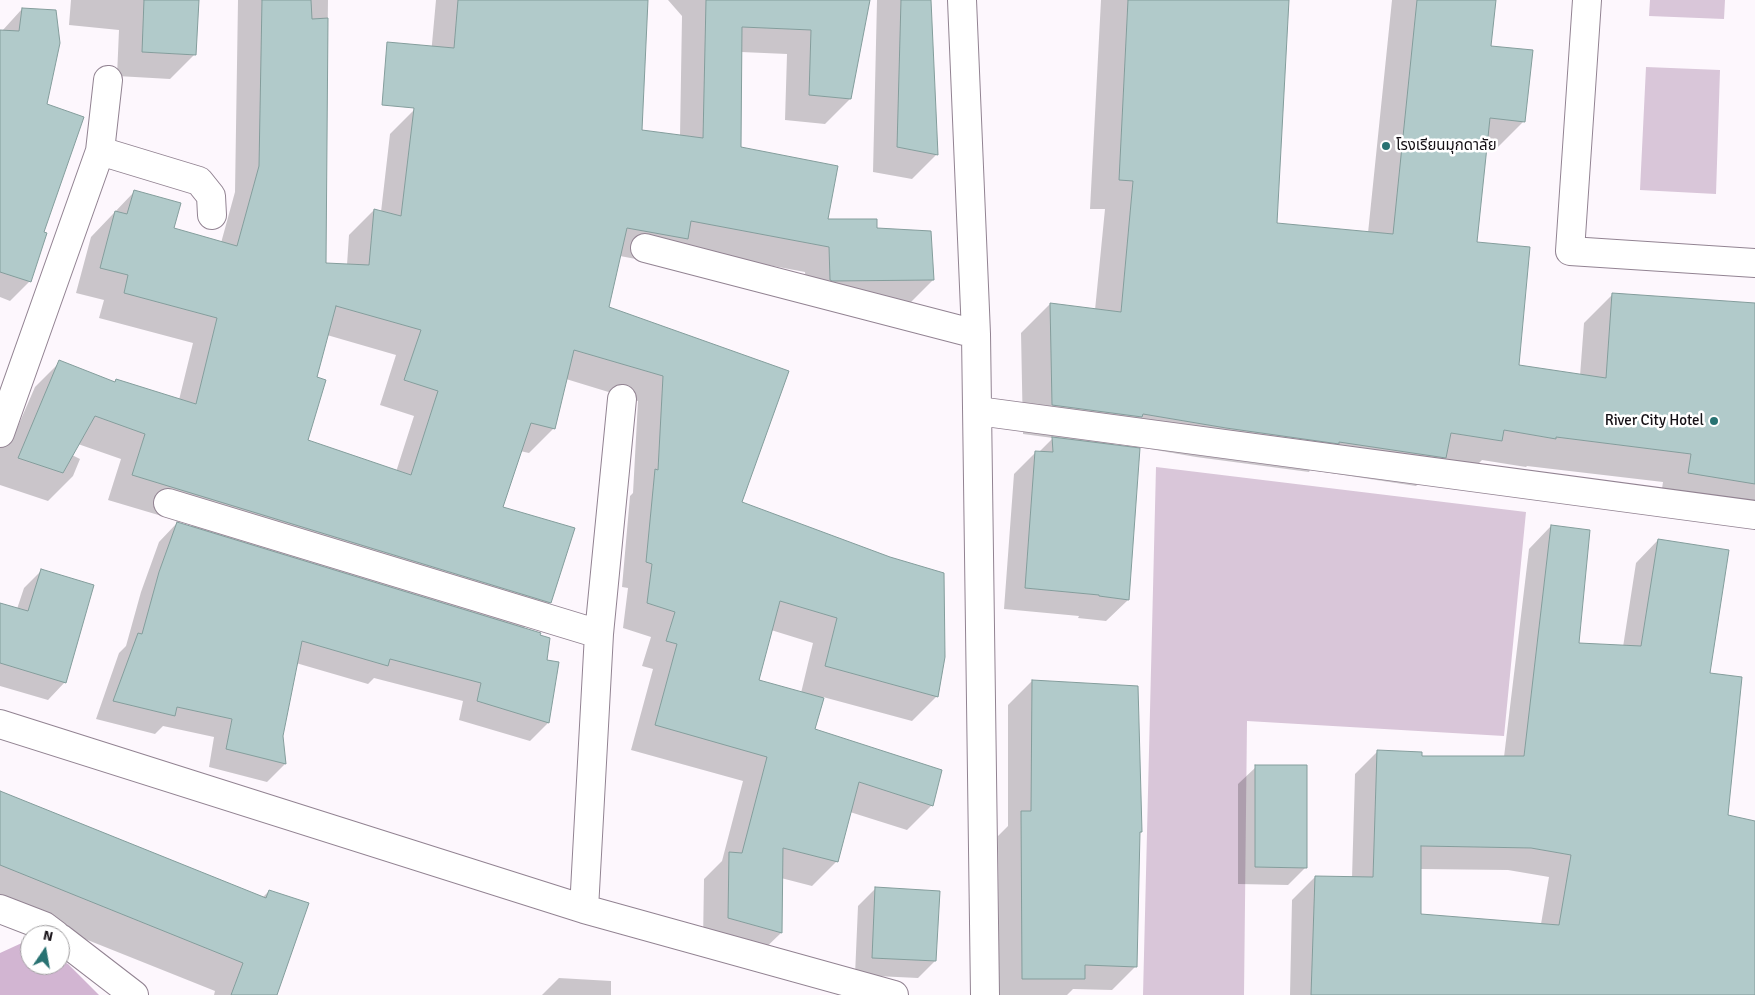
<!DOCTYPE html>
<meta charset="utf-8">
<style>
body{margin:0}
#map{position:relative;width:1755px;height:995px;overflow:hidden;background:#fdf7fd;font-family:Signika,sans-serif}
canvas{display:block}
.north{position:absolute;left:20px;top:925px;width:50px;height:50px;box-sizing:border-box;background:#fff;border:1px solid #a19fa1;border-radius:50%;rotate:12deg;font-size:14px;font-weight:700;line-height:20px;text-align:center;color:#140f14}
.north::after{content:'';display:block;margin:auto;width:18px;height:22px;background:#287272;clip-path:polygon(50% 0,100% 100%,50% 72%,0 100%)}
</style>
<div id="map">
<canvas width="1755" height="995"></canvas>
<div class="north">N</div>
</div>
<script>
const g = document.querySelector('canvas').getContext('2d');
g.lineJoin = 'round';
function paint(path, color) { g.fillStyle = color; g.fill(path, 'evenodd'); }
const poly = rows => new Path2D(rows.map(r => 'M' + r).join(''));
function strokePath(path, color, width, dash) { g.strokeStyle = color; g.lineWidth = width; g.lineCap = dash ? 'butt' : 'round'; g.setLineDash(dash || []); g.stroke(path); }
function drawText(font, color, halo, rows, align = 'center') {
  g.font = font + ' Signika,"Noto Sans Thai",sans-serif'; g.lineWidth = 5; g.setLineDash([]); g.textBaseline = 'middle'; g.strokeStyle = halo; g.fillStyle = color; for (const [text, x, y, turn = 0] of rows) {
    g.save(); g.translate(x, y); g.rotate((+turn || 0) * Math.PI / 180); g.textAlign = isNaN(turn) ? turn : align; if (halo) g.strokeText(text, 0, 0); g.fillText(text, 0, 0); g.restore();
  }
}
paint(poly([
 [1650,0,1725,0,1724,19,1649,16],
 [1646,67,1720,70,1716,194,1640,190],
 [1156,467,1526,512,1504,736,1247,721,1244,995,1143,995]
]), '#d9c6d9');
paint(poly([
 [24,942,30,945,30,965,60,965,60,960,68,964,99,995,0,995,0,953]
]), '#d2b5d2');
paint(poly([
 [71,0,198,0,195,54,170,79,117,76,119,30,69,25],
 [238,0,328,0,325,264,347,265,349,235,374,210,381,212,390,134,415,109,426,109,436,0,647,0,641,131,680,136,682,16,668,0,868,0,850,99,825,124,785,120,787,54,741,52,740,148,827,220,876,230,933,280,908,305,807,305,805,272,677,248,662,264,620,256,608,308,787,371,741,502,937,696,912,721,823,697,814,730,932,805,907,830,850,812,837,861,812,886,781,878,781,933,756,957,703,942,704,879,722,861,743,781,631,750,653,669,642,666,651,637,623,628,628,588,622,587,630,496,633,493,638,401,566,379,554,428,529,453,520,451,502,507,550,602,523,629,545,661,548,723,530,741,459,720,463,701,374,678,368,684,296,663,282,736,285,764,267,782,209,767,214,737,163,726,155,734,96,719,119,653,126,646,141,592,159,542,177,523,191,528,192,525,108,500,121,459,78,444,72,455,80,459,73,476,48,501,0,485,0,448,15,433,35,387,60,362,114,383,117,380,179,400,193,343,99,318,104,300,76,293,91,237,134,192,173,229,221,243,235,192],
 [327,335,396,355,380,405,414,416,396,472,307,441,315,378],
 [771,630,813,643,801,693,758,681],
 [877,0,929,0,937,154,912,179,873,172],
 [1101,0,1288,0,1276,224,1368,233,1392,0,1495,0,1490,47,1524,121,1495,150,1486,149,1476,243,1518,366,1580,376,1584,323,1613,294,1755,305,1755,513,1660,502,1663,482,1527,466,1526,467,1482,460,1472,470,1438,464,1416,486,1310,470,1309,472,1196,457,1115,443,1112,446,1139,450,1128,600,1106,621,1078,618,1079,616,1004,609,1014,474,1036,452,1039,452,1053,438,1023,434,1021,333,1050,304,1095,310,1105,209,1090,209],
 [22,9,46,104,43,233,30,281,10,301,0,297,0,31,2,31],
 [1551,526,1578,644,1623,647,1636,563,1658,540,1708,674,1727,816,1755,822,1755,995,1290,995,1292,900,1315,877,1352,878,1355,774,1378,751,1421,757,1504,757,1529,549],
 [1420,869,1508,870,1549,877,1541,924,1420,915],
 [41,571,65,682,48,700,0,686,0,605,17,609,24,588],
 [1032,681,1141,832,1139,833,1136,966,1112,990,1073,989,1067,995,999,995,998,836,1008,826,1008,705],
 [1256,767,1306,867,1288,885,1238,884,1238,784],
 [0,792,262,898,269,891,275,995,214,995,215,991,0,905],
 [875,889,935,961,918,978,855,975,858,906],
 [559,978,611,981,611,995,542,995]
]), '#0003');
const building = poly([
 [144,0,199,0,196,55,142,52,144,0],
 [262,0,311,0,312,19,328,18,326,263,369,265,374,209,401,216,414,108,382,105,387,42,454,48,458,0,648,0,642,130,703,138,706,0,870,0,851,99,809,95,811,30,742,27,741,147,838,166,828,219,877,219,877,228,931,231,934,280,832,281,830,280,829,247,691,221,688,239,627,228,609,307,789,371,742,502,890,557,944,573,945,657,938,697,825,666,837,618,780,601,759,680,824,698,815,729,942,770,933,806,859,782,838,862,783,848,782,933,728,918,729,852,742,853,767,757,655,725,677,644,666,641,675,612,647,603,652,564,646,562,655,469,658,470,663,376,574,350,555,429,531,423,503,507,575,528,551,603,132,475,145,434,95,416,63,473,18,458,59,360,115,382,116,379,196,404,217,318,124,293,128,275,100,268,115,211,127,214,134,190,181,203,174,228,237,246,259,166,262,0],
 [336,306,421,330,404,380,438,391,411,475,308,440,326,380,317,377,336,306],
 [901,0,931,0,938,155,897,147,901,0],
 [1128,0,1289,0,1277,223,1393,234,1417,0,1496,0,1491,46,1533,50,1525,122,1490,118,1477,242,1530,247,1519,365,1606,378,1612,293,1755,303,1755,484,1688,473,1691,454,1556,437,1556,439,1504,430,1502,441,1451,433,1446,458,1339,442,1339,444,1226,428,1143,414,1142,417,1052,405,1050,303,1121,312,1133,181,1119,180,1128,0],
 [22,8,56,10,60,43,47,104,84,117,44,232,47,233,31,282,0,272,0,30,19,31,22,8],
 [1052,437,1140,448,1129,600,1099,596,1099,595,1025,588,1035,451,1053,452,1052,437],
 [177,522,541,633,540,635,550,638,547,660,559,662,549,723,477,701,481,683,390,659,388,666,302,641,283,736,286,764,226,749,232,719,177,707,175,716,113,701,138,633,142,634,159,572,177,522],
 [1551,525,1590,530,1579,643,1641,646,1658,539,1729,550,1710,673,1742,677,1728,815,1755,821,1755,995,1311,995,1315,876,1373,877,1377,750,1422,752,1422,756,1524,756,1551,525],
 [1421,846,1531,848,1571,855,1559,925,1421,914,1421,846],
 [41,569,94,585,66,683,0,663,0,603,28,611,41,569],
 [1032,680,1138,686,1142,832,1140,832,1137,967,1085,965,1085,979,1022,979,1021,811,1031,811,1032,680],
 [1255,765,1307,765,1307,868,1255,867,1255,765],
 [0,791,266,898,269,890,309,903,277,995,231,995,243,963,0,865,0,791],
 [875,887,940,891,936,961,872,958,875,887]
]);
paint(building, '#b1caca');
strokePath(building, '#849d9c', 1);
const minor = poly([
 [962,0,976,334,985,995],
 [1587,0,1570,251,1755,263],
 [100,151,199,181,211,196,212,215],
 [645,248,976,334],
 [978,411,1755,515],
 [0,433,100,151,108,80],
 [168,503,599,634],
 [0,724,584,909,894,995],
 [0,909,44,926,56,935],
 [584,909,599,634,622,399],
 [60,938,134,995]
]);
strokePath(minor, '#928392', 30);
strokePath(minor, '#fff', 28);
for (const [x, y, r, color] of [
 [1386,146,5,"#287272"],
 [1714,421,5,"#287272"]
]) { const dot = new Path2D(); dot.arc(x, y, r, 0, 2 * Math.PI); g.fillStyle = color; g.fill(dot); strokePath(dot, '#fff', 2); }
drawText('15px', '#140f14', '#fff', [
 ["โรงเรียนมุกดาลัย",1396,146],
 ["River City Hotel",1704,421,"right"]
], 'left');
</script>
